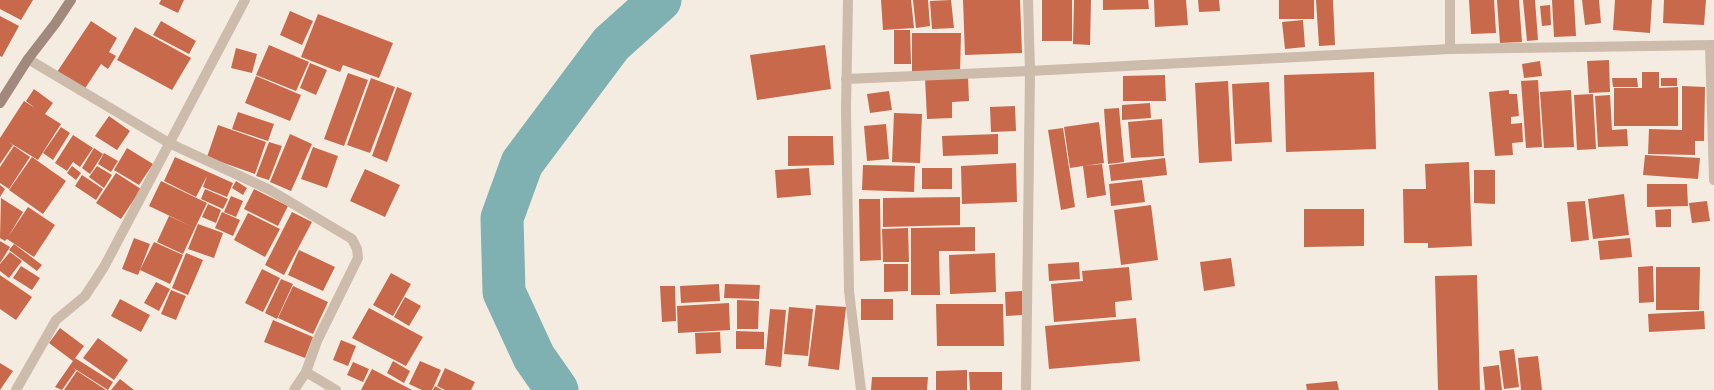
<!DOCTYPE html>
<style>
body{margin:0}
canvas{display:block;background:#f4ebe1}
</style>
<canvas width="1714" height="390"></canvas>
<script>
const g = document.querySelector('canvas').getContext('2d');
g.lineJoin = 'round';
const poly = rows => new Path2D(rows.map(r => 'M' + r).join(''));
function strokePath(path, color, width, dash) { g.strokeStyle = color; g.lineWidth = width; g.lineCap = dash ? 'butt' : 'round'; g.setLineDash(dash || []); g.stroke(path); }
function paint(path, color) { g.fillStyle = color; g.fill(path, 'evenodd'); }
strokePath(poly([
 [557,390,534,357,504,292,502,218,522,163,611,44,660,0]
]), '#7fb0b2', 43);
paint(poly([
 [0,0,33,0,21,20,0,9],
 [161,0,184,0,178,13,159,4],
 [881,0,911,0,914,28,883,30],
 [913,0,928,0,930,26,916,28],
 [951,0,954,28,932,29,930,1],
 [963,0,1020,0,1022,53,965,55],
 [1042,0,1072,0,1072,41,1042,41],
 [1074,0,1091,0,1090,45,1073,44],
 [1103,0,1148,0,1149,9,1103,10],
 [1154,0,1186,0,1188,25,1155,27],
 [1198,0,1219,0,1220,11,1199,12],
 [1279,0,1314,0,1314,19,1279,19],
 [1316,0,1333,0,1335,45,1319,46],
 [1469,0,1494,0,1496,33,1471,34],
 [1497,0,1519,0,1522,42,1500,43],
 [1523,0,1535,0,1538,40,1527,41],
 [1552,0,1574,0,1576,36,1554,37],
 [1582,0,1599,0,1601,23,1585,25],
 [1615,0,1652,0,1650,33,1613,30],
 [1664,0,1706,0,1704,25,1663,23],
 [1550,5,1551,25,1542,26,1540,6],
 [290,11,313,21,302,45,280,35],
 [318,14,393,43,379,78,343,65,340,72,301,57],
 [0,16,19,26,2,57,0,56],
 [1303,20,1305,47,1285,49,1282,22],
 [91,21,117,38,109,52,116,56,108,69,101,64,84,90,57,72],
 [161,21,196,41,189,54,153,35],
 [135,27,191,58,172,90,117,60],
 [894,30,910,30,911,64,894,64],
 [912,33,961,33,960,73,912,73],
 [269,45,309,62,296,91,256,75],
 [825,45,831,89,757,100,750,55],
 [236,48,257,54,252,73,231,68],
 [1609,60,1610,92,1589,93,1587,61],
 [1540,61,1542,76,1524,78,1522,64],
 [310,63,327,70,316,95,300,88],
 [1374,72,1376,149,1286,152,1284,75],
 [1642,72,1659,72,1659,88,1678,87,1678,126,1614,126,1614,88,1642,88],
 [348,73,368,80,344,146,324,139],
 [1165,75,1166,101,1123,101,1123,76],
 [256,76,301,95,290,121,245,103],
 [968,76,969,101,952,102,952,118,927,119,925,78],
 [371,78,395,87,370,153,347,145],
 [1612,78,1637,78,1638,87,1613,87],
 [1661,78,1677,78,1677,86,1661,86],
 [1538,80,1542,147,1526,148,1521,81],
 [1228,81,1232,161,1199,163,1195,83],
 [1269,82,1272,142,1235,144,1232,84],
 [1682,86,1705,87,1704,141,1695,141,1695,155,1648,154,1649,129,1682,130],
 [397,87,412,93,387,162,372,156],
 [34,89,53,103,45,114,61,124,38,160,7,141,13,145,0,164,0,138,24,101,35,108,26,101],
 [1509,90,1509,94,1517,94,1519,116,1511,117,1511,124,1522,123,1523,142,1512,143,1513,155,1495,156,1489,92],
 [1571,90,1574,147,1544,148,1540,92],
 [889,91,892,110,870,113,867,94],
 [1593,94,1596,149,1577,150,1574,95],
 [1610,95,1612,130,1627,129,1628,146,1598,147,1595,96],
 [1150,103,1151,118,1122,120,1122,105],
 [1015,106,1016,131,991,132,990,107],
 [1119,108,1124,162,1108,164,1104,109],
 [238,112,274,124,268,141,232,129],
 [894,113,922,114,920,163,892,162],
 [109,116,130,131,117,150,95,136],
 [1162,119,1164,156,1131,158,1128,122],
 [1099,122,1104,163,1084,166,1102,164,1106,195,1087,198,1083,166,1070,168,1064,127],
 [886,124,889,159,867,161,864,126],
 [218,125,266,142,255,174,207,157],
 [61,127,70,133,53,160,43,153],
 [1063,128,1075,207,1061,210,1048,130],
 [290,134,312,144,291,191,270,182],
 [998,134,998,154,943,156,942,136],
 [73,135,93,148,80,167,73,162,67,171,55,163],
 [788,136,833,136,834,165,788,166],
 [269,142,282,146,269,180,256,176],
 [14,146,30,157,9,189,0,183,0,167],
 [313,147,338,156,327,188,301,179],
 [94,148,103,154,90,174,82,168],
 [127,148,153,164,139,185,114,170],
 [104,153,118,161,111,172,98,164],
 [1645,155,1700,158,1698,179,1643,175],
 [32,157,66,181,43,214,9,190],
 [175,157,233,183,227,197,203,187,207,176,196,197,164,181],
 [1165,158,1167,175,1111,181,1109,165],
 [1469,162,1472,246,1428,248,1428,243,1404,243,1403,189,1426,189,1425,164],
 [1016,163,1017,202,962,204,961,166],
 [863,165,915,166,914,192,862,190],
 [72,166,81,173,76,180,67,173],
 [97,166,112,175,104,188,89,177],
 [809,168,811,195,777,198,775,170],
 [922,168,952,168,952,189,922,189],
 [365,169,400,185,385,217,350,201],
 [1474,170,1495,170,1495,204,1474,203],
 [116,173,141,189,121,219,96,203],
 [82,175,103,189,96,200,75,186],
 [1142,180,1145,202,1111,206,1109,184],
 [161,181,207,203,195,228,149,206],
 [236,181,247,188,243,195,232,188],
 [1647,184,1687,184,1688,206,1647,207],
 [0,185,5,189,0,197],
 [205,189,228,199,223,209,201,199],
 [254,189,288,206,278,226,244,209],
 [1624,194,1629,235,1593,239,1588,199],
 [231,196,243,201,236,217,224,212],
 [960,197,960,225,883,227,883,198],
 [1,198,23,212,8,237,28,207,55,225,34,257,7,239,5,241,0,238],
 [859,199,880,199,881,260,860,261],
 [1585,201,1589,240,1571,242,1567,202],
 [1707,201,1710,221,1692,223,1689,203],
 [208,204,221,210,216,223,202,217],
 [1151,205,1158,260,1121,265,1114,210],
 [1304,209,1364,209,1364,246,1304,247],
 [1671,209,1671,227,1656,227,1655,210],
 [222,212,240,220,233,236,215,228],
 [292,212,312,222,284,275,265,265],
 [248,213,280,229,265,257,234,240],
 [169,216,195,228,183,254,157,242],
 [198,224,223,233,214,258,188,249],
 [975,227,975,251,939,251,940,295,911,295,911,228],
 [908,228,909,262,883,262,882,229],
 [134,238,150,244,138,275,122,269],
 [1630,238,1632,257,1600,260,1598,241],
 [0,241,10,247,0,263],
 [154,242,183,255,170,284,140,270],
 [14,244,42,265,37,271,9,250],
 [299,250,335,267,323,291,288,275],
 [10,252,22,261,9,278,0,271,0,264],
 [186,253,203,260,188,295,172,288],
 [995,253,996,292,950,294,949,255],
 [1231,258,1235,286,1204,291,1200,262],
 [1079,262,1080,279,1049,281,1048,264],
 [884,264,908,264,908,291,884,292],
 [21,266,40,278,32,290,13,278],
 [1653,266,1654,302,1639,303,1638,267],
 [1129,267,1132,300,1115,302,1116,317,1054,322,1051,284,1083,281,1082,271],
 [1656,267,1700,267,1699,310,1656,310],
 [262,269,280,278,263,312,245,303],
 [391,273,411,284,393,316,373,305],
 [0,275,32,297,16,320,0,309],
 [1477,275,1480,390,1438,390,1435,276],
 [281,279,293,284,277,319,265,313],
 [156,282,170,289,159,311,144,303],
 [719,284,720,301,681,303,680,286],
 [725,284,760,285,759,299,724,298],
 [293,286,328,302,313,334,278,318],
 [660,286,675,286,676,321,662,322],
 [171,290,186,296,176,320,161,314],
 [1022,291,1023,315,1006,316,1005,292],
 [405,297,421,306,409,326,394,317],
 [120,299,150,315,141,332,111,316],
 [861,299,893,299,893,320,861,320],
 [737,300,759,301,758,329,737,329],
 [729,303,730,330,678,333,677,306],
 [936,304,1003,304,1004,346,937,346],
 [816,305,846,307,839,370,808,366],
 [789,307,813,309,808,356,784,354],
 [369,308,423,337,406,366,352,338],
 [770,309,786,310,781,367,765,365],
 [1704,311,1705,329,1649,332,1648,314],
 [1136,318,1140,361,1049,369,1045,326],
 [273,320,313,337,305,358,264,342],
 [60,328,84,346,73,361,49,343],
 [736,331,764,332,764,349,736,349],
 [720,332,721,353,696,354,695,333],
 [98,338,128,360,114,380,83,358],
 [341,340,356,346,348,366,333,360],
 [1514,349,1519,387,1504,389,1499,351],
 [1538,356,1542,390,1521,390,1518,358],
 [75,358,113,382,108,390,72,367,76,370,62,390,55,387],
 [393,361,410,371,404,383,387,373],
 [420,361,441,370,432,390,422,390,409,384],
 [353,362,369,369,363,382,347,375],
 [0,363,13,371,0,390],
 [1499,365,1502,390,1485,390,1483,367],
 [445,368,475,382,471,390,445,390,437,386],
 [372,369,412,390,361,390],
 [967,370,967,390,936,390,936,371],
 [77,371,106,390,64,390],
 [969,372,1002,372,1002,390,970,390],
 [872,377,928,377,927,390,871,390],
 [120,379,134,390,111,390],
 [1337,381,1339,390,1307,390,1306,384],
 [435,386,442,390,433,390]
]), '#c8694b');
strokePath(poly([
 [848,0,846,109,849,291,861,390],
 [1450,0,1450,49],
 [1710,45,1714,180],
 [28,59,169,143,270,190,352,239,357,249,358,258,317,341,306,372,336,390],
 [846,79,1030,71,1028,0],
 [16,390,56,320,85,296,104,267,245,0],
 [294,390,306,372],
 [1026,390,1030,71,1450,49,1714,45]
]), '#cdbbac', 10);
strokePath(poly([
 [0,103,28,59,55,24,71,0]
]), '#a18a7d', 10);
</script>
